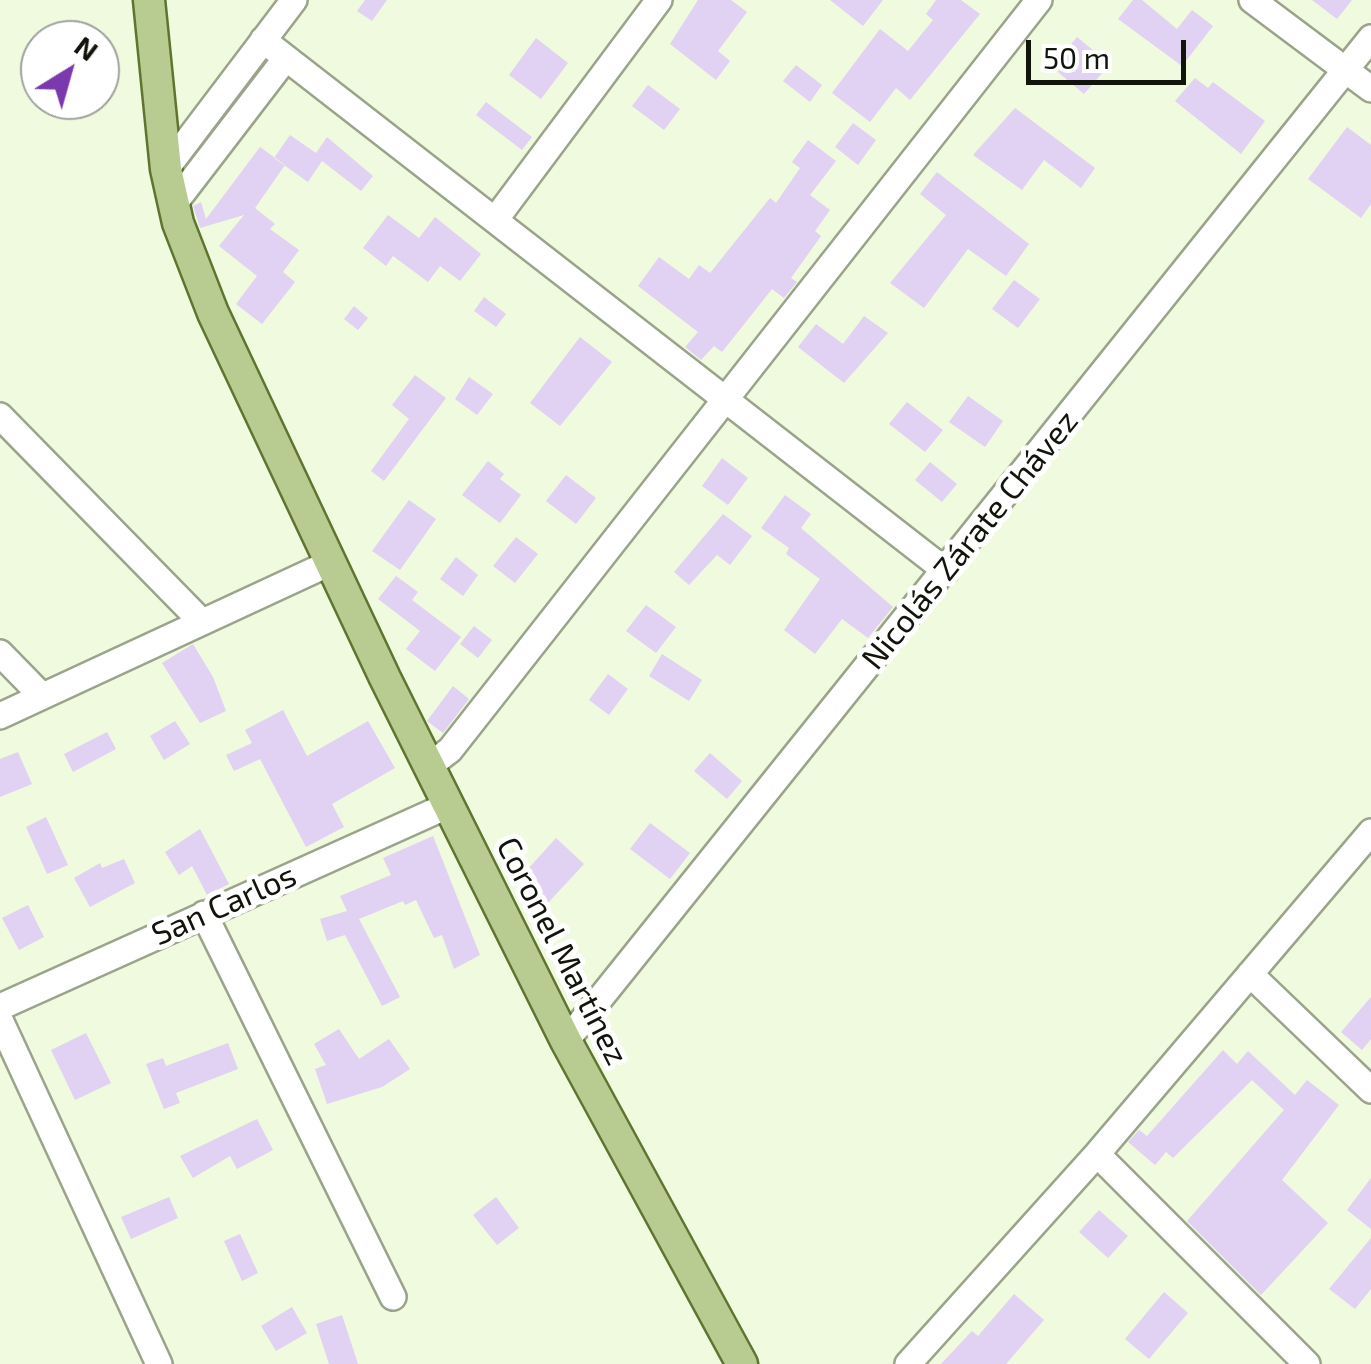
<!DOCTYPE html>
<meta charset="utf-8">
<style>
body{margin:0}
#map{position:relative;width:1371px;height:1364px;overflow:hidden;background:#effadf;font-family:"Exo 2",sans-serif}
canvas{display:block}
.north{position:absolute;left:20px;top:20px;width:100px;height:100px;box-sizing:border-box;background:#fff;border:2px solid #9fa19d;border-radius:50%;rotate:37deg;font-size:28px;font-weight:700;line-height:40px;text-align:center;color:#10140a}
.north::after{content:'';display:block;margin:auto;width:35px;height:45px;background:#7b39ae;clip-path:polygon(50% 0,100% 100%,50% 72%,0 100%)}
.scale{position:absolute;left:1026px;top:40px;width:160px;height:45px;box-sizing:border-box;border:5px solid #10140a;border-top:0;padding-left:12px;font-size:30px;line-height:35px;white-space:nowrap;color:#10140a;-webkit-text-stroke:8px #fff;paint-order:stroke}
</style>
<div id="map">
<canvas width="1371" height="1364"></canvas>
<div class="north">N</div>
<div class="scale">50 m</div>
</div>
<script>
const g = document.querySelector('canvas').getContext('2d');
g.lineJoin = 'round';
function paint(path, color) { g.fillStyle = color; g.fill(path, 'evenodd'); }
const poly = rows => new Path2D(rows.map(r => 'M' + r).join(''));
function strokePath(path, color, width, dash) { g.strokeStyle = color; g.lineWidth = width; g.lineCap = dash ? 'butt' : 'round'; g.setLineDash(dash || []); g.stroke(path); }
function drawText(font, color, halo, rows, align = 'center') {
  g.font = font + ' "Exo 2",sans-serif'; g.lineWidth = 10; g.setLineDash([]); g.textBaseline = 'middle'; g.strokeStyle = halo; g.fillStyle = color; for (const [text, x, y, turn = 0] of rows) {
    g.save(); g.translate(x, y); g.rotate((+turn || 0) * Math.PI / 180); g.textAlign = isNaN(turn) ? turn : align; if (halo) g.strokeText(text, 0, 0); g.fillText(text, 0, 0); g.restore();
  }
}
paint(poly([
 [365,0,387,0,372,21,357,11],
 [698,0,731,0,747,12,718,51,730,61,716,80,670,44],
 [830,0,883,0,863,26],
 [936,0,961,0,980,14,910,100,896,88,870,122,832,93,880,29,908,51,933,20,926,14],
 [1133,0,1142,0,1177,29,1192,10,1213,26,1182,66,1118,19],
 [1312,0,1352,0,1337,19],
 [1077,37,1110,64,1084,94,1052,67],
 [536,38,568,63,541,99,509,75],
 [796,65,822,85,810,102,783,81],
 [1195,78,1208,88,1213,82,1265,121,1241,154,1175,101],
 [648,85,680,109,664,130,632,106],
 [486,102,532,137,522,150,476,115],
 [1015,108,1095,168,1081,188,1044,160,1022,190,973,155],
 [853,123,876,140,858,165,835,147],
 [1347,127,1371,145,1371,204,1361,218,1308,179],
 [290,135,316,153,327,137,373,176,361,191,322,161,308,182,274,158],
 [808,140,836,161,810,195,830,210,815,231,821,236,791,278,797,282,784,298,772,289,722,352,714,346,701,360,685,347,698,332,638,286,659,257,689,279,699,265,710,273,770,198,776,203,800,168,792,162],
 [260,147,285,165,255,208,275,224,270,229,299,250,283,272,295,282,262,324,236,304,257,276,219,246,244,215,200,228,193,206,201,202,206,219],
 [937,172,1029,244,1006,276,968,249,924,308,890,283,946,215,920,194],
 [388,215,419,238,435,217,481,254,460,281,440,266,428,282,393,256,386,266,363,248],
 [1014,280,1040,299,1018,328,992,309],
 [484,297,506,314,496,327,474,311],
 [354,306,368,318,358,330,344,319],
 [864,316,888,333,844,383,798,347,816,324,843,344],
 [580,337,612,362,560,426,530,403],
 [415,375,446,398,384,481,371,471,409,419,392,405],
 [469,377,493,394,477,415,455,399],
 [968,396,1003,421,985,447,949,422],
 [907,402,943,430,925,452,889,424],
 [722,458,748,478,728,505,702,486],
 [488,461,504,474,500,479,521,495,500,523,462,495],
 [930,462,957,484,942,502,915,480],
 [566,475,596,498,576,524,546,501],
 [785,495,811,514,801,528,893,607,868,638,842,619,815,654,784,630,820,579,786,554,789,548,761,528],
 [409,500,436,519,400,570,372,551],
 [723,514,752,536,730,565,717,555,689,585,674,572],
 [516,537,538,554,515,583,493,566],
 [456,557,478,575,463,596,440,579],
 [396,576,418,592,412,600,461,637,435,671,406,649,420,631,378,599],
 [646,605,676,627,656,653,626,631],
 [474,626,492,640,478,658,460,644],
 [193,644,213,677,226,711,200,723,162,663],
 [662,654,702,680,689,701,649,676],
 [608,674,628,689,609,715,589,700],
 [453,686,469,699,443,733,427,721],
 [283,710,307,756,368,721,395,768,332,804,344,827,306,847,260,759,234,771,226,755,252,743,245,730],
 [175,721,190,744,164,760,150,736],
 [107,732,116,749,73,772,64,754],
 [18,752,32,784,0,797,0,759],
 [710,753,742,781,727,799,694,771],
 [46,817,68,865,47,874,26,827],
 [650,823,690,853,670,879,630,849],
 [200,829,229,884,207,895,192,866,179,875,165,852],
 [433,836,480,955,454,969,442,935,434,938,416,900,405,905,403,901,359,919,400,997,382,1006,345,935,327,941,320,919,347,911,340,896,391,875,383,858],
 [556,838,584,864,546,905,518,880],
 [124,859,135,883,90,907,74,878,100,863,102,868],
 [28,905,44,937,19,950,2,918],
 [1371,997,1371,1039,1362,1050,1341,1032],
 [339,1029,359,1059,389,1039,410,1069,382,1087,327,1104,315,1069,326,1065,314,1044],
 [86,1033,111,1083,75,1100,51,1050],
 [228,1043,238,1069,176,1093,180,1103,164,1109,146,1064,163,1058,166,1066],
 [1223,1050,1237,1064,1248,1051,1295,1095,1307,1080,1339,1105,1282,1180,1328,1223,1261,1295,1187,1221,1284,1110,1252,1080,1173,1158,1166,1152,1155,1165,1128,1142,1139,1130,1147,1136],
 [257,1119,273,1150,237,1169,230,1156,193,1178,180,1156],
 [1371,1178,1371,1229,1347,1210],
 [169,1197,178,1218,131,1239,121,1217],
 [496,1197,519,1228,497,1245,473,1215],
 [1099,1210,1128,1236,1108,1258,1079,1232],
 [240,1234,258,1273,242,1281,224,1241],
 [1371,1238,1371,1289,1355,1309,1329,1289],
 [1164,1292,1188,1313,1149,1359,1125,1339],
 [1014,1294,1044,1320,1006,1364,941,1364,972,1331,978,1336],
 [292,1307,307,1333,276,1351,261,1326],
 [342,1315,358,1364,329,1364,316,1324]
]), '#e1d1f2');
const minor = poly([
 [1252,0,1371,89],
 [263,40,946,571],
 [166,169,294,0],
 [174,204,286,58],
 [495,220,659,0],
 [0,416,201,621],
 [0,653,42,696],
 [0,716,330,563],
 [429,766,450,750,1039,0],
 [204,914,393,1297],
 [1250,974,1371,1090],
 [0,1007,449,805],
 [0,1020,159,1364],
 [566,1041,1371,38],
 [1097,1154,1307,1364],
 [908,1364,1097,1154,1371,832]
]);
const major = poly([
 [149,0,166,169,178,223,213,313,385,678,566,1041,742,1364]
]);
strokePath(minor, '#9aa48b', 30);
strokePath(major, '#5e7531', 35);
strokePath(minor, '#fff', 25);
strokePath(major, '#b8cb90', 30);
drawText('32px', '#10140a', '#fff', [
 ["Nicolás Zárate Chávez",970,540,-51],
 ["San Carlos",224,905,-24],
 ["Coronel Martínez",562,951,63]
]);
</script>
